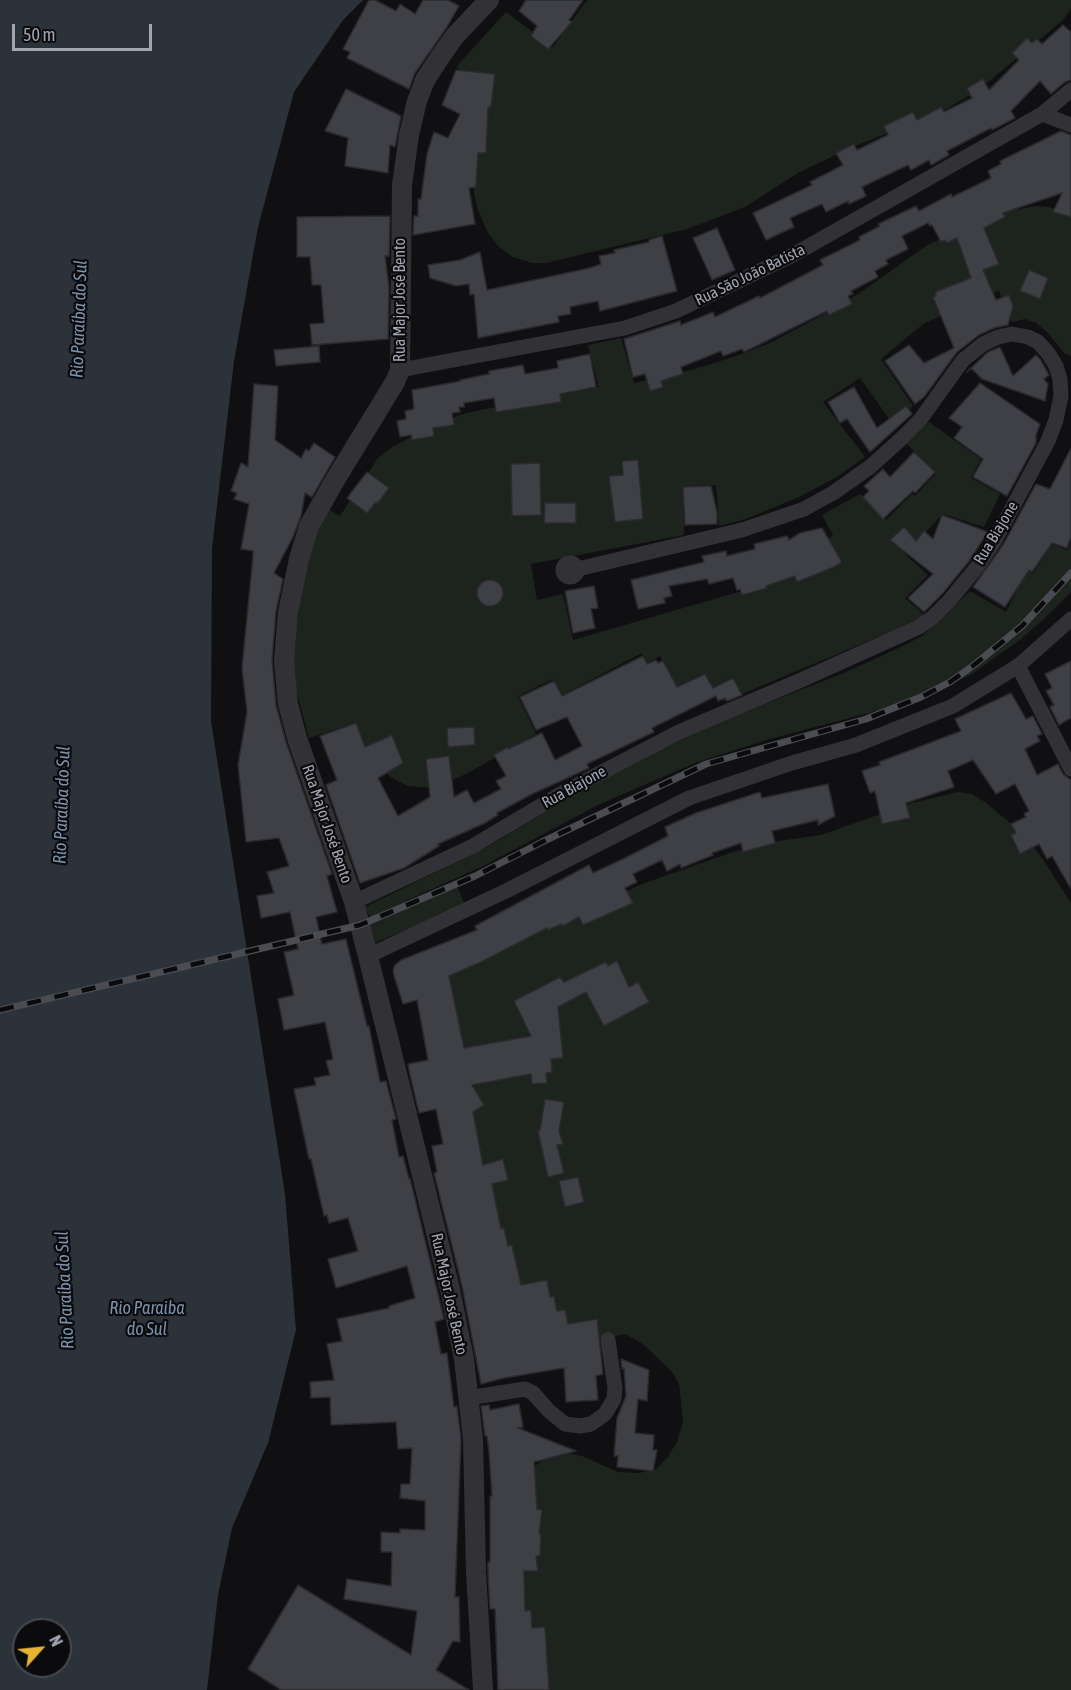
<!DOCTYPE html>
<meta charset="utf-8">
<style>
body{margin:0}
#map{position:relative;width:1071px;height:1690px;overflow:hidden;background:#101012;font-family:"Asap Condensed",sans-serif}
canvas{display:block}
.north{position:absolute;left:12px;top:1618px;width:60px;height:60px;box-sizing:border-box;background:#0b0b0d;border:2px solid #47494f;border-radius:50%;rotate:63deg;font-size:16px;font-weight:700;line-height:24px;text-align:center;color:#a2a6b2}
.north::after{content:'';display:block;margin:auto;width:21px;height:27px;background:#e7b333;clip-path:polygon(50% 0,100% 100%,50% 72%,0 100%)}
.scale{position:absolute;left:12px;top:24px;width:140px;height:27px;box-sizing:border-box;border:3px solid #a2a6b2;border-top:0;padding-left:8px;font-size:18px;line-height:21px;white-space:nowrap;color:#a2a6b2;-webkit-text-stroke:4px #0b0b0d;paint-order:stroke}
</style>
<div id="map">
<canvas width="1071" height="1690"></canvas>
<div class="north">N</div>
<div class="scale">50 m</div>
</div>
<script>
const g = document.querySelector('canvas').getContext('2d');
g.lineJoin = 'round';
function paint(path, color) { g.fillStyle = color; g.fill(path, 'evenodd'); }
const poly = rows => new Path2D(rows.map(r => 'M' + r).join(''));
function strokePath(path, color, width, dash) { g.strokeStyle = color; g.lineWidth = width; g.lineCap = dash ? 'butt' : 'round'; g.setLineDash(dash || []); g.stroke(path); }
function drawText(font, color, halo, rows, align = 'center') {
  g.font = font + ' "Asap Condensed",sans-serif'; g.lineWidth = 4.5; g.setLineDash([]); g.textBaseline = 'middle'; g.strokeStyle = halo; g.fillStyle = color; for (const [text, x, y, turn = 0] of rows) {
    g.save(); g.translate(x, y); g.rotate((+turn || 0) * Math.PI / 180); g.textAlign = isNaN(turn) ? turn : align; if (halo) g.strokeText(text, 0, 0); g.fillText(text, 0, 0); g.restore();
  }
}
paint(poly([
 [587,0,1071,0,1071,9,1062,21,977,91,941,112,850,148,798,173,745,207,687,229,546,263,533,263,513,257,499,247,488,233,477,208,472,180,472,159,492,91,456,67,506,12,553,47],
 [1036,206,1048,207,1071,213,1071,356,1065,354,1047,332,1036,323,1025,319,1012,322,999,291,972,301,923,324,881,359,913,406,895,427,860,378,823,402,865,457,837,477,797,498,746,519,719,526,716,485,683,486,684,535,531,564,537,600,563,594,573,640,828,566,831,570,843,562,829,539,833,535,822,515,860,494,886,520,912,494,915,496,936,473,907,444,929,422,981,459,971,478,1000,494,984,527,943,514,905,554,928,575,905,598,924,615,914,622,742,694,733,677,712,687,705,673,675,687,660,656,647,663,642,653,562,695,553,679,518,696,536,734,466,774,433,788,408,786,389,776,373,759,351,724,309,738,294,682,293,639,302,576,316,535,328,509,340,516,378,458,392,447,434,425,466,413,599,387,588,345,621,338,634,383,695,369,739,355,770,343,826,313,858,294,926,246,954,232,1008,211],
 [1043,541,1068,550,1071,541,1071,592,1043,620,1021,639,972,674,918,700,766,740,695,763,598,805,483,866,370,917,365,907,489,846,582,790,705,727,844,673,903,646,922,636,935,625,970,591,1006,612,1017,590,1000,578,1023,567,1033,574,1046,553,1038,547],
 [958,792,972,794,985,802,1021,832,1042,858,1071,903,1071,1690,529,1690,524,1592,532,1468,548,1457,564,1453,582,1456,618,1472,639,1473,656,1469,667,1458,677,1442,683,1422,681,1401,679,1384,672,1372,643,1344,625,1334,532,1356,432,978,584,911,642,884,733,852,771,842,821,835,912,803],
 [457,886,465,905,370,945,363,926]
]), '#1d241e');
paint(poly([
 [0,0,363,0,343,20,294,92,258,227,234,361,212,548,211,721,285,1194,296,1330,268,1443,232,1528,218,1595,207,1690,0,1690],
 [24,1630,60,1630,60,1666,24,1666]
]), '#2b3239');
const building = poly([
 [369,0,375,0,396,11,400,4,415,14,423,0,448,0,459,6,447,27,415,73,409,89,347,58,350,52,343,49,369,0],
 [526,0,583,0,569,20,572,22,548,49,531,36,537,26,519,11,526,0],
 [1063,25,1071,32,1071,80,1065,82,1051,94,1040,81,1011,111,1015,118,992,130,991,128,947,151,949,155,931,165,929,160,911,170,908,165,862,187,866,196,849,204,848,201,826,212,822,204,790,218,794,227,766,240,753,213,812,185,810,182,843,165,836,153,854,144,857,150,888,135,884,126,913,112,917,120,941,107,944,112,972,98,967,88,983,79,989,90,1019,60,1012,53,1027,38,1032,43,1037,39,1042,44,1063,25],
 [456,70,495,74,491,107,488,107,486,153,478,153,476,187,469,188,475,224,413,235,414,216,418,216,418,199,421,199,427,154,434,132,448,138,460,114,442,105,456,70],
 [346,89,401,116,395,147,390,145,388,173,345,166,348,138,325,131,346,89],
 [1061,131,1071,135,1071,217,1053,212,1062,193,1003,213,1005,217,984,228,999,264,983,270,996,300,1009,295,1013,306,1008,325,994,328,979,335,957,352,924,397,915,404,885,361,909,345,924,363,954,348,933,297,936,296,935,292,971,278,957,238,947,243,945,240,941,242,932,225,930,226,928,223,902,236,908,249,886,260,888,264,875,271,878,277,851,291,853,294,848,296,852,304,829,315,827,311,744,352,742,349,723,356,721,351,681,367,683,374,661,381,663,387,650,391,645,374,633,377,624,339,680,321,681,325,713,312,715,317,759,296,760,298,823,265,820,260,860,240,859,237,880,226,878,224,916,206,919,211,951,194,952,197,991,178,988,171,1001,164,1000,161,1061,131],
 [390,216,389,256,385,256,389,288,388,339,312,345,310,324,324,323,321,285,312,285,310,257,297,257,297,217,390,216],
 [717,228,735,270,712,280,693,238,717,228],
 [662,236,677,291,600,311,598,301,570,307,571,314,558,316,559,322,478,338,474,294,470,295,469,284,456,286,430,278,428,265,460,260,480,252,487,290,590,268,601,264,599,256,615,253,614,250,649,242,649,240,662,236],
 [1029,270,1048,278,1040,299,1020,291,1029,270],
 [319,346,320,362,276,366,274,350,319,346],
 [1000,347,1013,376,1036,355,1040,359,1049,375,1044,379,1048,384,1045,401,982,379,971,368,967,372,988,352,1000,347],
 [590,354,596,387,560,394,561,402,496,412,494,398,464,403,464,407,459,407,460,412,452,413,454,425,433,428,434,436,412,440,411,435,400,437,397,421,406,419,405,411,414,409,412,390,461,381,460,380,489,374,489,371,523,365,525,374,558,368,557,361,590,354],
 [980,383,1040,424,1036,435,1036,443,1007,496,973,477,983,459,954,438,962,427,949,418,980,383],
 [254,384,278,386,275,440,301,458,306,449,309,451,314,443,335,457,312,497,305,493,301,516,293,537,274,573,283,579,276,611,272,660,276,705,286,742,332,874,327,876,337,912,316,917,322,944,346,939,367,1026,369,1026,380,1082,386,1081,396,1119,392,1120,399,1157,403,1156,409,1179,410,1178,444,1319,435,1322,441,1354,447,1353,454,1407,457,1406,461,1439,455,1597,459,1597,460,1642,453,1641,436,1670,469,1690,281,1690,248,1669,298,1585,411,1655,417,1611,344,1599,347,1579,391,1586,392,1552,381,1552,381,1532,400,1533,400,1529,425,1530,425,1501,400,1498,401,1484,410,1484,412,1448,398,1449,396,1422,331,1425,330,1397,311,1398,310,1382,334,1380,327,1344,342,1341,337,1319,389,1308,389,1306,415,1298,407,1266,336,1288,328,1259,358,1251,348,1218,329,1223,327,1215,324,1216,311,1159,309,1159,294,1089,316,1085,314,1078,330,1075,326,1061,333,1059,325,1022,284,1030,278,999,294,995,284,952,298,949,290,912,261,918,257,896,274,893,267,872,289,866,279,838,246,842,238,765,247,712,242,668,253,556,253,551,241,549,249,504,234,499,237,493,231,491,241,463,248,467,254,384],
 [854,387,877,428,906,406,912,414,870,452,847,419,840,423,828,402,854,387],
 [1071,448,1071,537,1067,548,1052,543,1032,572,1029,570,1005,607,973,587,1003,545,1036,484,1050,489,1071,448],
 [914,452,935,472,915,493,913,491,883,519,863,497,869,491,864,486,883,469,890,477,914,452],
 [638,460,643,519,615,522,609,476,623,475,622,461,638,460],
 [540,463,541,515,512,516,511,464,540,463],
 [367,472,389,488,378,503,376,502,367,513,347,498,367,472],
 [711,486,717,512,717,524,685,525,683,487,711,486],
 [545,503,576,503,576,523,544,523,545,503],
 [942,515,988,532,969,561,943,593,924,612,908,598,933,574,890,540,904,527,916,541,924,531,933,539,942,515],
 [822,528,842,562,834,567,797,582,795,576,766,586,767,588,742,595,740,589,737,590,733,578,709,584,707,579,669,586,672,596,664,598,665,603,638,609,631,580,704,562,702,556,726,551,727,556,755,549,754,544,787,536,789,540,800,533,822,528],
 '477 593a13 13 0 1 1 26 0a13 13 0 1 1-26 0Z',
 [594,586,598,608,591,609,595,628,573,633,565,591,594,586],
 [643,656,647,664,656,660,658,663,663,661,677,687,705,674,713,688,733,678,742,695,727,701,725,698,718,701,716,696,652,728,654,732,587,764,589,768,532,794,497,813,498,815,485,823,438,844,439,846,404,868,360,883,326,785,337,780,320,736,356,723,365,747,392,735,403,763,378,778,398,816,430,797,426,759,449,756,454,797,467,790,474,803,501,789,496,781,506,776,494,755,508,747,508,749,542,733,555,760,582,746,567,717,536,730,520,697,554,681,562,696,643,656],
 [1071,661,1071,718,1059,725,1050,707,1054,705,1046,691,1052,688,1045,674,1071,661],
 [1011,693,1026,719,1033,716,1042,734,1037,736,1040,741,1025,749,1037,775,1058,764,1063,774,1071,780,1071,889,1052,856,1047,859,1039,844,1020,854,1011,835,1016,833,1011,824,1026,817,1024,814,1029,811,1015,784,996,794,973,760,948,771,954,787,906,803,910,818,882,824,875,791,870,793,862,771,880,765,879,762,961,731,955,719,1011,693],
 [474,727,475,745,448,747,447,728,474,727],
 [828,784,835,816,818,825,818,820,772,831,775,843,743,852,741,843,712,853,713,855,681,868,680,864,667,871,662,860,633,874,637,882,625,888,633,903,583,925,579,917,563,926,561,924,548,930,547,928,481,962,449,976,464,1048,531,1036,514,1001,560,977,564,982,606,962,608,966,617,961,629,987,638,982,649,1002,604,1026,586,992,558,1007,563,1058,551,1059,552,1072,546,1073,547,1083,532,1084,531,1074,472,1085,484,1105,473,1112,483,1165,503,1159,508,1180,492,1184,501,1229,504,1228,508,1246,512,1245,521,1285,547,1280,550,1297,554,1296,557,1311,565,1310,568,1324,597,1319,603,1374,596,1376,598,1400,566,1402,564,1368,504,1378,481,1384,462,1286,434,1173,437,1172,432,1146,443,1144,436,1109,419,1113,410,1075,408,1064,428,1060,417,1000,403,1004,394,976,393,970,395,965,401,960,477,930,475,926,589,865,593,873,625,858,668,836,665,827,696,813,760,792,762,798,828,784],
 [545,1099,564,1102,559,1131,563,1144,557,1145,564,1173,548,1177,538,1131,540,1130,545,1099],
 [578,1177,584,1202,565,1207,559,1181,578,1177],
 [621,1359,649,1370,647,1401,638,1399,635,1433,654,1435,653,1450,657,1450,653,1471,617,1467,618,1456,614,1456,617,1418,626,1396,624,1368,622,1369,621,1359],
 [519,1404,523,1427,518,1428,576,1451,534,1462,537,1509,542,1510,539,1534,541,1534,540,1556,536,1556,538,1571,524,1571,525,1611,531,1610,532,1628,545,1627,549,1690,498,1690,495,1609,490,1609,488,1572,488,1562,490,1562,490,1496,492,1496,489,1452,487,1436,485,1436,481,1406,489,1405,490,1410,519,1404]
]);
paint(building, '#3f4045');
strokePath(building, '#2b2a2e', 1.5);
strokePath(poly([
 [1042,114,1071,90],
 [400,370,625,328,676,311,793,255,1042,114,1071,125],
 '563 570a7 7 0 1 1 14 0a7 7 0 1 1-14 0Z',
 [1018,666,1071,769],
 [354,902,473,846,564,792,679,732,799,681,919,627,932,618,950,600,977,567,995,540,1048,441,1056,420,1061,396,1060,379,1056,366,1048,353,1038,342,1028,337,1012,334,998,337,983,344,963,360,920,420,902,438,870,467,833,493,804,509,742,530,578,569],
 [368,956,506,891,689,798,792,763,856,745,953,706,1018,666,1071,619],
 [468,1398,525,1389,533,1393,549,1411,565,1424,580,1426,591,1424,605,1414,614,1399,615,1388,608,1340]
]), '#323236', 15);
strokePath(poly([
 [483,1690,476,1572,473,1439,464,1359,450,1289,368,956,354,902,297,738,288,704,284,661,288,612,299,559,309,526,335,480,395,382,400,370,402,185,409,135,417,101,425,80,440,57,455,36,489,0]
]), '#323236', 20);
const rail = poly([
 [0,1010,360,925,475,876,542,842,706,764,866,719,921,697,950,682,974,665,1022,626,1071,573]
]);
strokePath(rail, '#4b4c51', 7);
strokePath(rail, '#0b0b0d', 4.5, [14]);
drawText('16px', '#a2a6b2', '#0b0b0d', [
 ["Rua São João Batista",750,275,-26],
 ["Rua Major José Bento",400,300,-90],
 ["Rua Biajone",996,533,-59],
 ["Rua Biajone",574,787,-29],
 ["Rua Major José Bento",327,824,71],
 ["Rua Major José Bento",449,1294,78]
]);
drawText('italic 18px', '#7a92ac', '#0b0b0d', [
 ["Rio Paraíba do Sul",79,319,-88],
 ["Rio Paraíba do Sul",62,805,-88],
 ["Rio Paraíba do Sul",65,1290,-93],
 ["Rio Paraiba",147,1308],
 ["do Sul",147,1329]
]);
</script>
